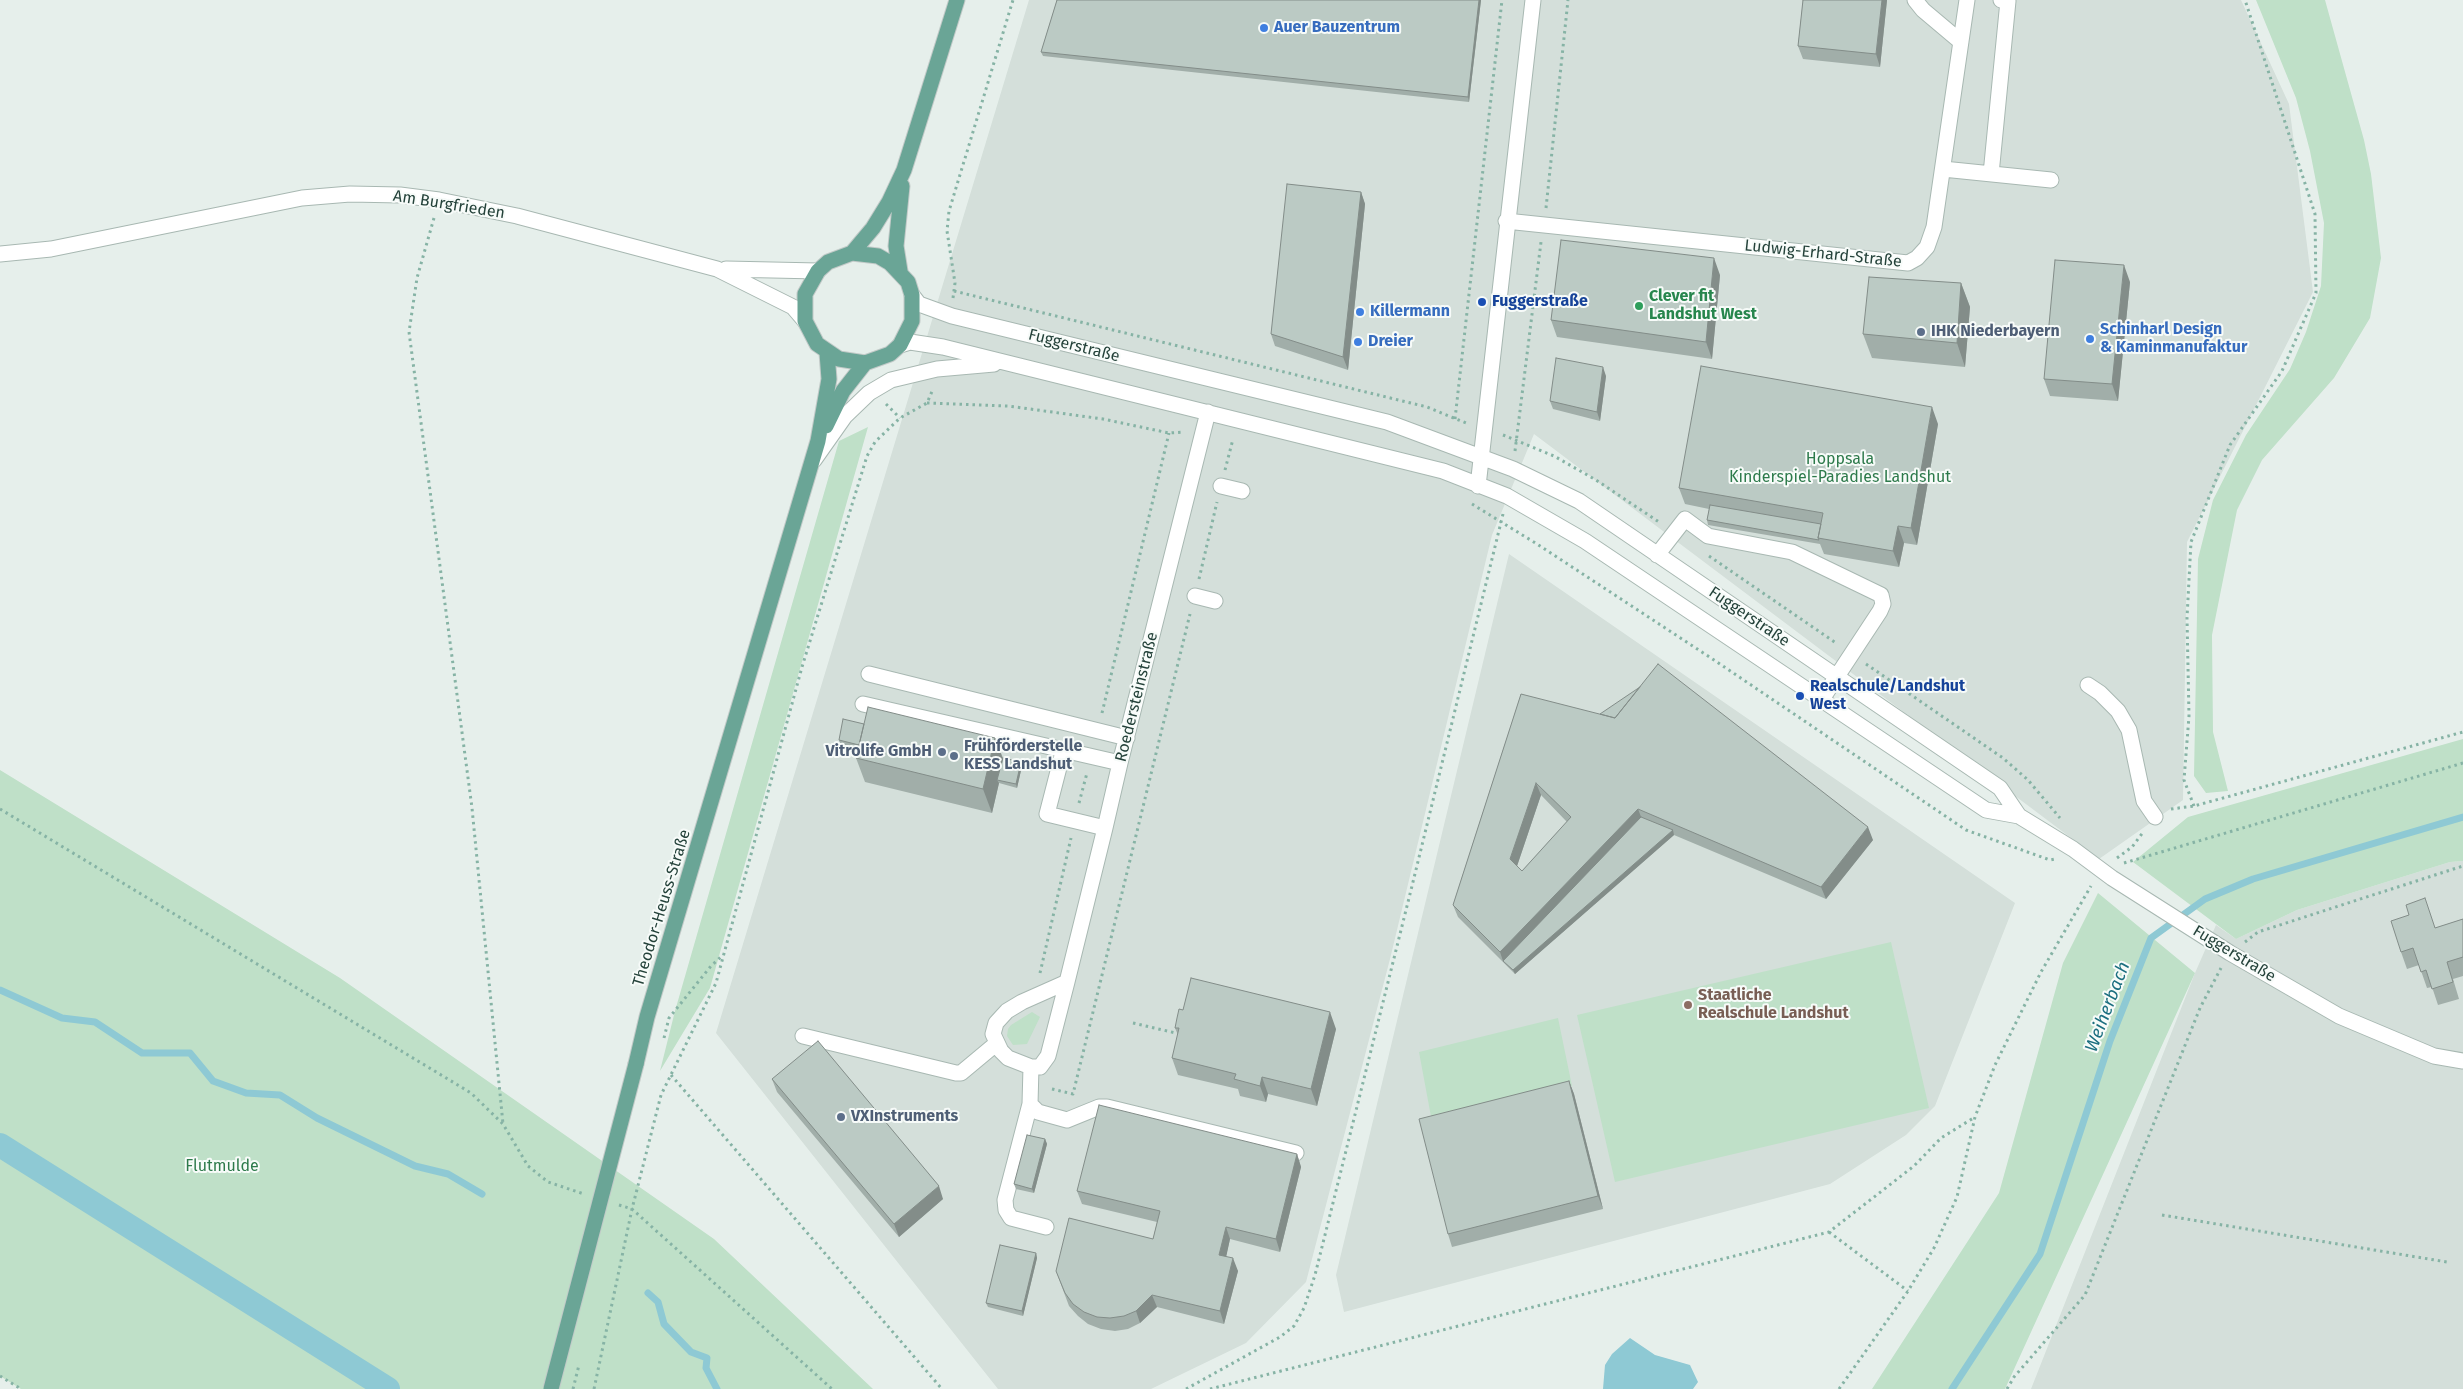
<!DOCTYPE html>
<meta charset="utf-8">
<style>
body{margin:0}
canvas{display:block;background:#e6efeb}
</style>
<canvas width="2463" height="1389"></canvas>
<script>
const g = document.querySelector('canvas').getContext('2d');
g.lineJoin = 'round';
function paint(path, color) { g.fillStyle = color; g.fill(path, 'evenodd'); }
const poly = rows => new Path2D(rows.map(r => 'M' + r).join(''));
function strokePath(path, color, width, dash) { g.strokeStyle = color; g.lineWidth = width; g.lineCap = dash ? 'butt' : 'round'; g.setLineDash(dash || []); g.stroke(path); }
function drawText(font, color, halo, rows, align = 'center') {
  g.font = font + ' "Fira Sans",sans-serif'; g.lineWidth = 4; g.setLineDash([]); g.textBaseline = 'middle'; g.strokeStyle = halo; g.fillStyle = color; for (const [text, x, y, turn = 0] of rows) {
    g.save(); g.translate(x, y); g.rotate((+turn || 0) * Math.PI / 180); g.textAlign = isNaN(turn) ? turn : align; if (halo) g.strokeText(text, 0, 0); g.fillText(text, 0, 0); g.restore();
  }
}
paint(poly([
 [1029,0,2241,0,2289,104,2313,292,2187,542,2183,800,2099,859,1534,434,1492,535,1390,959,1306,1282,1246,1343,1151,1389,998,1389,716,1033],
 [1509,554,2015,903,1935,1106,1906,1135,1830,1184,1344,1312,1336,1275],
 [2463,861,2463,1389,2031,1389,2195,973,2216,925,2236,939,2297,910,2450,862]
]), '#d4dfda');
paint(poly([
 [2256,0,2325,0,2364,140,2371,174,2381,258,2370,318,2334,378,2262,460,2237,510,2212,635,2213,732,2228,791,2206,793,2194,776,2198,559,2213,500,2246,435,2290,369,2306,332,2321,286,2324,223,2310,151,2296,98],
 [868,427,710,988,660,1071,675,1011,839,441],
 [2463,739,2463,861,2450,862,2297,910,2236,939,2133,862,2188,817],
 [0,770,340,978,714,1239,873,1389,21,1389,0,1376],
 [2098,893,2195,973,2005,1389,1872,1389,1999,1193,2063,963],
 [1891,942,1929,1108,1615,1182,1577,1015],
 [1032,1012,1040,1017,1027,1044,1013,1045,1007,1036,1008,1029,1011,1025],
 [1558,1018,1572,1086,1432,1122,1419,1052]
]), '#bfe0c8');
paint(poly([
 [1630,1338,1655,1355,1690,1365,1698,1382,1693,1389,1603,1389,1605,1365,1612,1354]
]), '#8ec9d4');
strokePath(poly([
 [0,990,62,1018,95,1022,142,1053,190,1053,213,1081,246,1093,280,1095,317,1118,415,1166,448,1174,482,1194],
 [648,1293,658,1302,664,1324,691,1352,707,1358,706,1368,717,1389],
 [1952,1389,2040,1254,2110,1041,2151,938,2205,899,2253,879,2463,817]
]), '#8ec9d4', 7);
strokePath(poly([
 [0,1145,388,1389]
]), '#8ec9d4', 24);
const minor = poly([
 [1915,0,1923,10,1961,42],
 [1943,169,2051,180],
 [1991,174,2008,1,2001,0],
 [1506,221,1908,263,1917,258,1927,247,1934,227,1967,0],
 [0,254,51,249,302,198,350,194,400,195,439,200,517,216,717,269,793,307,805,321],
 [726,269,818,271],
 [912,295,919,304,952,316,1387,422,1513,469,1579,501,2000,788,2019,816],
 [900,345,910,342,943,347,1443,471,1507,496,1585,541,1986,810,2019,816,2073,849,2112,878,2230,953,2339,1016,2434,1056,2463,1061],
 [814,460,845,416,869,393,891,380,937,369,994,364],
 [1221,486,1242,491],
 [1478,486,1533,0],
 [1657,555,1685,519,1708,536,1792,552,1881,595,1883,604,1880,611,1822,699],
 [1195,596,1215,601],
 [869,674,1127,738],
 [2088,685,2100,693,2118,711,2129,730,2144,801,2155,817],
 [863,704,1120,763],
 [1063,752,1047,814,1105,828],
 [1067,982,1022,1002,1007,1011,996,1023,993,1034,1001,1051,1008,1058,1031,1067,1040,1067,1048,1056,1067,982,1105,828,1120,763,1208,412],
 [803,1036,956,1073,961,1073,997,1043],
 [1031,1067,1030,1104,1038,1112,1067,1120,1099,1107,1107,1107,1296,1153],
 [1030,1104,1005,1200,1006,1210,1011,1218,1046,1227]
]);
const major = poly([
 [852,253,878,256,890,263,908,282,912,295,912,321,900,345,890,354,865,363,839,359,817,344,805,321,805,294,818,271,828,262,852,253,873,228,889,202,904,170,957,0],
 [900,271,896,246,902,186],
 [826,426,843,391,865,363],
 [636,1064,647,1017,818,441,829,379,827,353]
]);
strokePath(minor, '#a8b8b2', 17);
strokePath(major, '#c2cac8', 17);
strokePath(poly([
 [1546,208,1568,0],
 [434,218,417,278,409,332,472,808,503,1124],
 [954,291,1427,407,1466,423],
 [953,298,955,283,947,231,949,211,1013,0],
 [927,403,1008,406,1103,419,1169,433,1184,432],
 [886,404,900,418],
 [1455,419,1502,0],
 [1503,435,1554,456,1596,480,1659,522],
 [1515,451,1541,242],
 [1225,470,1233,439],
 [1472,504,1537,544,1714,660,1966,830,2050,860,2055,859],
 [1709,556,1836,643],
 [1199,579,1217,502],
 [1866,664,2003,758,2028,780,2060,818],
 [1102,713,1169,433],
 [1079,803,1087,773],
 [2194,806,2184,780,2189,716,2187,618,2191,542,2230,445,2282,371,2316,293,2315,214,2245,0],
 [0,809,471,1093,503,1124,528,1166,548,1182,584,1194],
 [2171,809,2194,806,2463,732],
 [2117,858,2132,847,2144,831],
 [2124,863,2463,763],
 [2245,942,2258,932,2463,866],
 [1040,973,1071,838],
 [1133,1023,1180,1034],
 [664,1038,669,1018,711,966,723,955],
 [671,1075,942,1389],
 [1052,1089,1073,1094,1190,614],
 [619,1205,632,1209,832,1389],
 [2162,1215,2447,1262],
 [1829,1232,1908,1291],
 [0,1376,21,1389],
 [594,1389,632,1209,661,1095,716,983,802,667,867,456,875,442,900,418,927,403,933,389],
 [1186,1389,1280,1337,1294,1326,1304,1308,1315,1275,1412,886,1503,514],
 [1210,1389,1829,1232,1914,1166,1941,1138,1975,1117],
 [1839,1389,1908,1291,1934,1248,1957,1197,1975,1117,1995,1065,2041,972,2091,886],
 [2007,1389,2014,1377,2085,1295,2200,1008,2221,968]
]), '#86b3a5', 3, [2.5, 4]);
strokePath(minor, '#fff', 15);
strokePath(major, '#6aa596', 15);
const majorBridge = poly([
 [551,1389,636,1064]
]);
strokePath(majorBridge, '#c2cac8', 17, []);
strokePath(poly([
 [573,1389,579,1365]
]), '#86b3a5', 3, [2.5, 4]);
strokePath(majorBridge, '#6aa596', 15);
paint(poly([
 [1057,0,1481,0,1469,102,1043,56,1041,52],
 [1803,0,1887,0,1880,67,1803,59,1798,46],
 [1361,192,1365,204,1348,370,1275,346,1271,334],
 [1720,275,1712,359,1557,337,1551,320],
 [2130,282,2118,401,2050,396,2044,379],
 [1961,283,1970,307,1965,367,1872,358,1863,334],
 [1606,376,1600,421,1553,409,1550,401],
 [1938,424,1917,545,1904,543,1899,567,1824,554,1820,544,1708,525,1707,520,1709,509,1685,504,1679,488],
 [1521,694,1873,840,1826,899,1674,835,1515,974,1458,917,1453,905],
 [1541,795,1567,822,1522,871,1517,866],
 [864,724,995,738,1003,758,1022,766,1017,788,999,783,992,813,865,782,856,758,858,749,840,744,839,740],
 [2463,919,2463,976,2453,979,2459,999,2438,1005,2432,987,2427,988,2419,965,2407,969,2401,952,2435,928],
 [1183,1010,1336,1029,1317,1106,1268,1094,1266,1102,1240,1096,1238,1089,1178,1075,1172,1058,1178,1035,1175,1028],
 [772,1079,943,1199,899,1237,777,1092],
 [1569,1081,1574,1094,1603,1209,1452,1247,1448,1234],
 [1045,1139,1047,1144,1034,1193,1016,1189,1014,1184],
 [1297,1154,1301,1167,1280,1252,1230,1239,1226,1256,1238,1271,1224,1324,1157,1307,1140,1323,1128,1329,1115,1331,1101,1329,1088,1324,1078,1316,1069,1306,1056,1271,1153,1239,1157,1222,1082,1204,1077,1191],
 [1036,1253,1037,1258,1023,1316,988,1307,986,1303]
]), '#a1aea9');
paint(poly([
 [1479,0,1481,0,1469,102,1468,97],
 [1882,0,1887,0,1880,67,1876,54],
 [1361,192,1365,204,1348,370,1343,357],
 [1714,258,1720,275,1712,359,1706,342],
 [2124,265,2130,282,2118,401,2112,384],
 [1961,283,1970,307,1965,367,1957,343],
 [1603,367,1606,376,1600,421,1597,412],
 [1932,407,1938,424,1917,545,1911,528],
 [1898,526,1904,543,1899,567,1893,551],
 [995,738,1004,762,997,780,999,783,992,813,983,789],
 [1021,762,1022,766,1017,788,1016,784],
 [1536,783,1541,795,1515,872,1510,859],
 [1638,809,1643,822,1503,961,1500,952],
 [1868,827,1873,840,1826,899,1821,887],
 [1673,830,1674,835,1515,974,1513,970],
 [1330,1012,1336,1029,1317,1106,1311,1089],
 [1262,1077,1268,1094,1266,1102,1260,1086],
 [1569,1081,1574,1094,1603,1209,1598,1196],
 [1045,1139,1047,1144,1034,1193,1032,1189],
 [1297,1154,1301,1167,1280,1252,1276,1239],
 [939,1186,943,1199,899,1237,894,1224],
 [1226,1227,1230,1239,1224,1267,1219,1255],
 [1036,1253,1037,1258,1023,1316,1022,1311],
 [1233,1258,1238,1271,1224,1324,1220,1311],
 [1152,1295,1157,1307,1140,1323,1136,1311]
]), '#838d89');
const building = poly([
 [1057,0,1479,0,1468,97,1041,52,1057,0],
 [1803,0,1882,0,1876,54,1798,46,1803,0],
 [1287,184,1361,192,1343,357,1271,334,1287,184],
 [1561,240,1714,258,1706,342,1551,320,1561,240],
 [2055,260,2124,265,2112,384,2044,379,2055,260],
 [1869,277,1961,283,1957,343,1863,334,1869,277],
 [1556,358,1603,367,1597,412,1550,401,1556,358],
 [1701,366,1932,407,1911,528,1898,526,1893,551,1818,538,1823,513,1679,488,1701,366],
 [1710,505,1821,524,1818,538,1819,540,1707,520,1710,505],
 [1658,664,1868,827,1821,887,1638,809,1500,952,1453,905,1521,694,1615,718,1658,664],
 [1536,783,1571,817,1522,871,1510,859,1536,783],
 [1640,687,1615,718,1600,714,1640,687],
 [868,707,995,738,983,789,856,758,868,707],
 [843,719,864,724,859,745,839,740,843,719],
 [1003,758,1021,762,1016,784,997,780,1003,758],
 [1641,817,1673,830,1513,970,1503,961,1641,817],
 [2425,898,2435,928,2463,919,2463,957,2447,962,2453,982,2432,989,2426,970,2421,972,2413,948,2401,952,2391,921,2409,915,2406,905,2425,898],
 [1191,978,1330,1012,1311,1089,1262,1077,1260,1086,1234,1079,1236,1074,1172,1058,1179,1028,1175,1028,1177,1018,1179,1009,1183,1010,1191,978],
 [818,1041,939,1186,894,1224,772,1079,818,1041],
 [1569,1081,1598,1196,1448,1234,1419,1119,1569,1081],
 [1099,1105,1297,1154,1276,1239,1226,1227,1219,1255,1233,1258,1220,1311,1152,1295,1136,1311,1124,1316,1110,1318,1097,1317,1084,1312,1073,1304,1065,1293,1056,1271,1069,1218,1153,1239,1160,1211,1077,1191,1099,1105],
 [1027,1135,1045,1139,1032,1189,1014,1184,1027,1135],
 [1000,1245,1036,1253,1022,1311,986,1303,1000,1245]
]);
paint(building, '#bbcac4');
strokePath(building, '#838d89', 1);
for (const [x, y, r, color] of [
 [1264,28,5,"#3f7fe0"],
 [1482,302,5,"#1a4fb4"],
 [1639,306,5,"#2e9e5b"],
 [1360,312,5,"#3f7fe0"],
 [1921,332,5,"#5c6f8a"],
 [2090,339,5,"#3f7fe0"],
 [1358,342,5,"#3f7fe0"],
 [1800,696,5,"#1a4fb4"],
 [942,752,5,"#5c6f8a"],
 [954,756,5,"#5c6f8a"],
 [1688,1005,5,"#8d6e63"],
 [841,1117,5,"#5c6f8a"]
]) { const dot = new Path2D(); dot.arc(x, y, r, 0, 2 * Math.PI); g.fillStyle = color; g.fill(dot); strokePath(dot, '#f7fbf9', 2); }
drawText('bold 16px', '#366cbe', '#f7fbf9', [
 ["Auer Bauzentrum",1274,28],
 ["Killermann",1370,312],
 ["Schinharl Design",2100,330],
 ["& Kaminmanufaktur",2100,348],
 ["Dreier",1368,342]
], 'left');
drawText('16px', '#24423a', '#f7fbf9', [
 ["Am Burgfrieden",449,205,9],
 ["Ludwig-Erhard-Straße",1823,254,6],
 ["Fuggerstraße",1074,346,14],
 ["Fuggerstraße",1749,617,34],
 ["Roedersteinstraße",1137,697,-76],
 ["Theodor-Heuss-Straße",662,908,-73],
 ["Fuggerstraße",2234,954,31]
]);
drawText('bold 16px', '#27864d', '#f7fbf9', [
 ["Clever fit",1649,297],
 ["Landshut West",1649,315]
], 'left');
drawText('bold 16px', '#164399', '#f7fbf9', [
 ["Fuggerstraße",1492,302],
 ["Realschule/Landshut",1810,687],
 ["West",1810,705]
], 'left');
drawText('bold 16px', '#4e5e75', '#f7fbf9', [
 ["IHK Niederbayern",1931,332],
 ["Frühförderstelle",964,747],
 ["KESS Landshut",964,765],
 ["Vitrolife GmbH",932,752,"right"],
 ["VXInstruments",851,1117]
], 'left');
drawText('16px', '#2d7a4b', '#f7fbf9', [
 ["Hoppsala",1840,460],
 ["Kinderspiel-Paradies Landshut",1840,478],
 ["Flutmulde",222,1167]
]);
drawText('bold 16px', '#785e54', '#f7fbf9', [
 ["Staatliche",1698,996],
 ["Realschule Landshut",1698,1014]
], 'left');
drawText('italic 18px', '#1c6f80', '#f7fbf9', [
 ["Weiherbach",2108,1007,-69]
]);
</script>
